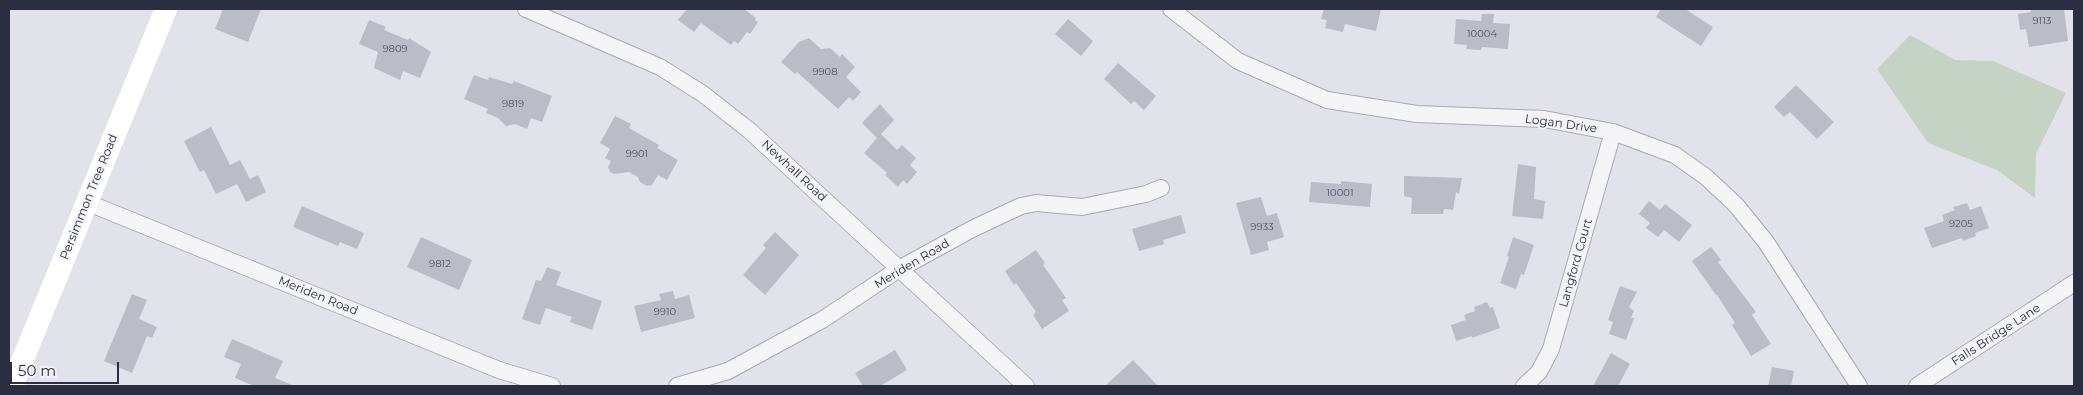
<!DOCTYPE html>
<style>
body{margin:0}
#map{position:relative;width:2083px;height:395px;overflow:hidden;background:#e2e3ea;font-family:Montserrat,sans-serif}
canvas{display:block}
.frame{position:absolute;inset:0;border:10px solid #2b2e41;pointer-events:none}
.scale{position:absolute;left:10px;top:362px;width:109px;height:22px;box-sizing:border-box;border:2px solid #2b2e41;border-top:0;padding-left:6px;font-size:15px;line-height:18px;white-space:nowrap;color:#2b2e41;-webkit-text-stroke:4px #f2f3f7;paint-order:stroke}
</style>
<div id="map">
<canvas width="2083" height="395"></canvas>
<div class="frame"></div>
<div class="scale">50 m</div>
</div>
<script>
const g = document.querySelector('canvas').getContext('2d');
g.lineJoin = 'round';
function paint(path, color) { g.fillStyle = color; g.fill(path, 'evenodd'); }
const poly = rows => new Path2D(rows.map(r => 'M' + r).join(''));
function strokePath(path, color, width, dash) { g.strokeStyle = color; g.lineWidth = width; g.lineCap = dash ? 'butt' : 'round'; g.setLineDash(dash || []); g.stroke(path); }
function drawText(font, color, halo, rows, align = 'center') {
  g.font = font + ' Montserrat,sans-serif'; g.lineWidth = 4; g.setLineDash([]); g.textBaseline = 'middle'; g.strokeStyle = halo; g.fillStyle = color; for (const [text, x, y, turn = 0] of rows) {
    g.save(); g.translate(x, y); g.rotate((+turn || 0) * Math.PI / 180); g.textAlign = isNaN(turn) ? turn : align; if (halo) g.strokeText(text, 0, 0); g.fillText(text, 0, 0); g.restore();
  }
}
paint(poly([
 [1910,35,1955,60,1993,61,2066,93,2036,154,2035,198,1997,170,1928,143,1877,69]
]), '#c4d3c4');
paint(poly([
 [223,9,261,9,248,42,215,29],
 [687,9,744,9,756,18,755,20,758,22,750,34,747,32,738,44,734,41,731,45,701,23,694,32,678,20],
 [1324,9,1381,9,1376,31,1345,24,1343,32,1325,28,1327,20,1321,19],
 [1661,9,1685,9,1713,27,1701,46,1656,17],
 [2031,9,2064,9,2068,41,2029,47,2026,29,2020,30,2018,14,2031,12],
 [1482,14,1494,14,1493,23,1510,24,1508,49,1482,47,1481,50,1466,49,1467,45,1454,44,1456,19,1481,21],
 [1068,19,1093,41,1081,56,1055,34],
 [369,20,386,27,384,30,408,40,409,38,431,52,420,78,403,71,400,80,374,68,378,52,359,44],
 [809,38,821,49,830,48,840,57,842,54,855,67,846,77,861,92,853,101,849,97,838,109,797,72,795,74,781,62,799,42],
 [1118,63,1156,96,1144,110,1134,101,1131,104,1104,79],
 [474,75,488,80,489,77,512,84,514,81,552,96,542,122,531,118,527,129,515,124,506,126,498,118,486,113,488,109,464,99],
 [1796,85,1834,122,1817,139,1790,112,1784,117,1774,107],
 [880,104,894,120,881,134,897,150,902,145,916,158,910,165,917,172,907,184,903,180,898,187,885,175,887,173,864,153,877,138,862,123],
 [615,116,631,124,629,128,659,145,657,148,678,160,667,180,658,175,652,185,647,186,640,182,638,177,629,172,614,174,610,172,608,167,611,161,605,158,610,149,600,143],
 [211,127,230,165,240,160,250,179,258,175,266,192,246,202,237,184,216,194,204,170,200,172,184,141],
 [1518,164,1536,167,1534,199,1545,201,1543,219,1512,216],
 [1404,176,1462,178,1459,194,1456,192,1453,210,1444,209,1443,214,1411,214,1412,198,1404,196],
 [1341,181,1372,184,1370,207,1309,202,1311,182,1341,184],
 [1261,197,1267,216,1277,213,1284,237,1267,242,1269,250,1251,255,1236,203],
 [1649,201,1660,210,1665,204,1692,225,1679,242,1664,230,1658,237,1646,228,1650,223,1639,214],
 [1967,203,1970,210,1981,206,1989,228,1975,233,1976,236,1963,241,1962,238,1932,248,1924,228,1944,221,1942,215,1955,210,1953,207],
 [302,206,364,233,357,249,340,242,338,246,293,227],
 [1181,215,1186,233,1163,240,1164,244,1139,251,1132,229],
 [775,232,799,255,765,295,743,275,766,248,763,245],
 [421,237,472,260,459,290,407,267],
 [1513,237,1534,245,1524,275,1521,274,1516,289,1500,283,1509,257,1507,256],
 [1711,247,1721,260,1718,262,1756,312,1752,315,1771,344,1751,356,1732,325,1735,323,1717,295,1716,295,1692,261],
 [1036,250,1045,263,1043,265,1066,298,1062,300,1069,311,1042,329,1033,315,1036,312,1016,283,1014,285,1005,271],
 [547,267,561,272,556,285,602,301,592,330,570,322,572,317,546,308,540,325,522,319,536,280,541,281],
 [1620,286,1637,292,1629,307,1634,311,1631,318,1634,318,1626,340,1609,334,1613,322,1608,320],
 [673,291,675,299,689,295,695,318,641,332,634,306,661,300,659,294],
 [132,294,147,300,139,319,157,327,152,338,147,336,132,373,104,361],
 [1487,302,1490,308,1493,307,1500,328,1472,338,1472,336,1456,341,1451,325,1466,320,1464,315,1475,311,1474,307],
 [232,339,283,361,275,378,295,386,254,386,235,378,241,364,224,357],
 [895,350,907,370,880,386,863,386,855,373],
 [1611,353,1630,364,1618,386,1593,386],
 [1133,360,1158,386,1105,386],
 [1772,367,1794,371,1791,386,1768,386]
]), '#babcc6');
const minor = poly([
 [526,9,660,67,703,94,750,131,1026,386],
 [1171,9,1238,61,1327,100,1417,114,1544,119,1613,132,1675,155,1706,177,1736,205,1766,242,1859,386],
 [86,202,499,370,552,386],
 [677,386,728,371,822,320,899,269,972,229,1021,206,1036,203,1082,207,1146,194,1161,188],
 [1524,386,1539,372,1551,349,1613,132],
 [1917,386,2074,283]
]);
strokePath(minor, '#a7a9b4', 18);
strokePath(minor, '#f5f5f8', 16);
strokePath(poly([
 [12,386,166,9]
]), '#fff', 22);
drawText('10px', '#4f5262', null, [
 ["9113",2042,21],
 ["10004",1482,34],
 ["9809",395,49],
 ["9908",825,72],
 ["9819",513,104],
 ["9901",637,154],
 ["10001",1340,193],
 ["9205",1961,224],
 ["9933",1262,227],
 ["9812",440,264],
 ["9910",665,312]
]);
drawText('12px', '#2b2e41', '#f2f3f7', [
 ["Logan Drive",1561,124,8],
 ["Newhall Road",794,171,43],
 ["Persimmon Tree Road",89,197,-68],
 ["Langford Court",1576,263,-74],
 ["Meriden Road",912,264,-31],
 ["Meriden Road",318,296,22],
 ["Falls Bridge Lane",1996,335,-33]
]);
</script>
